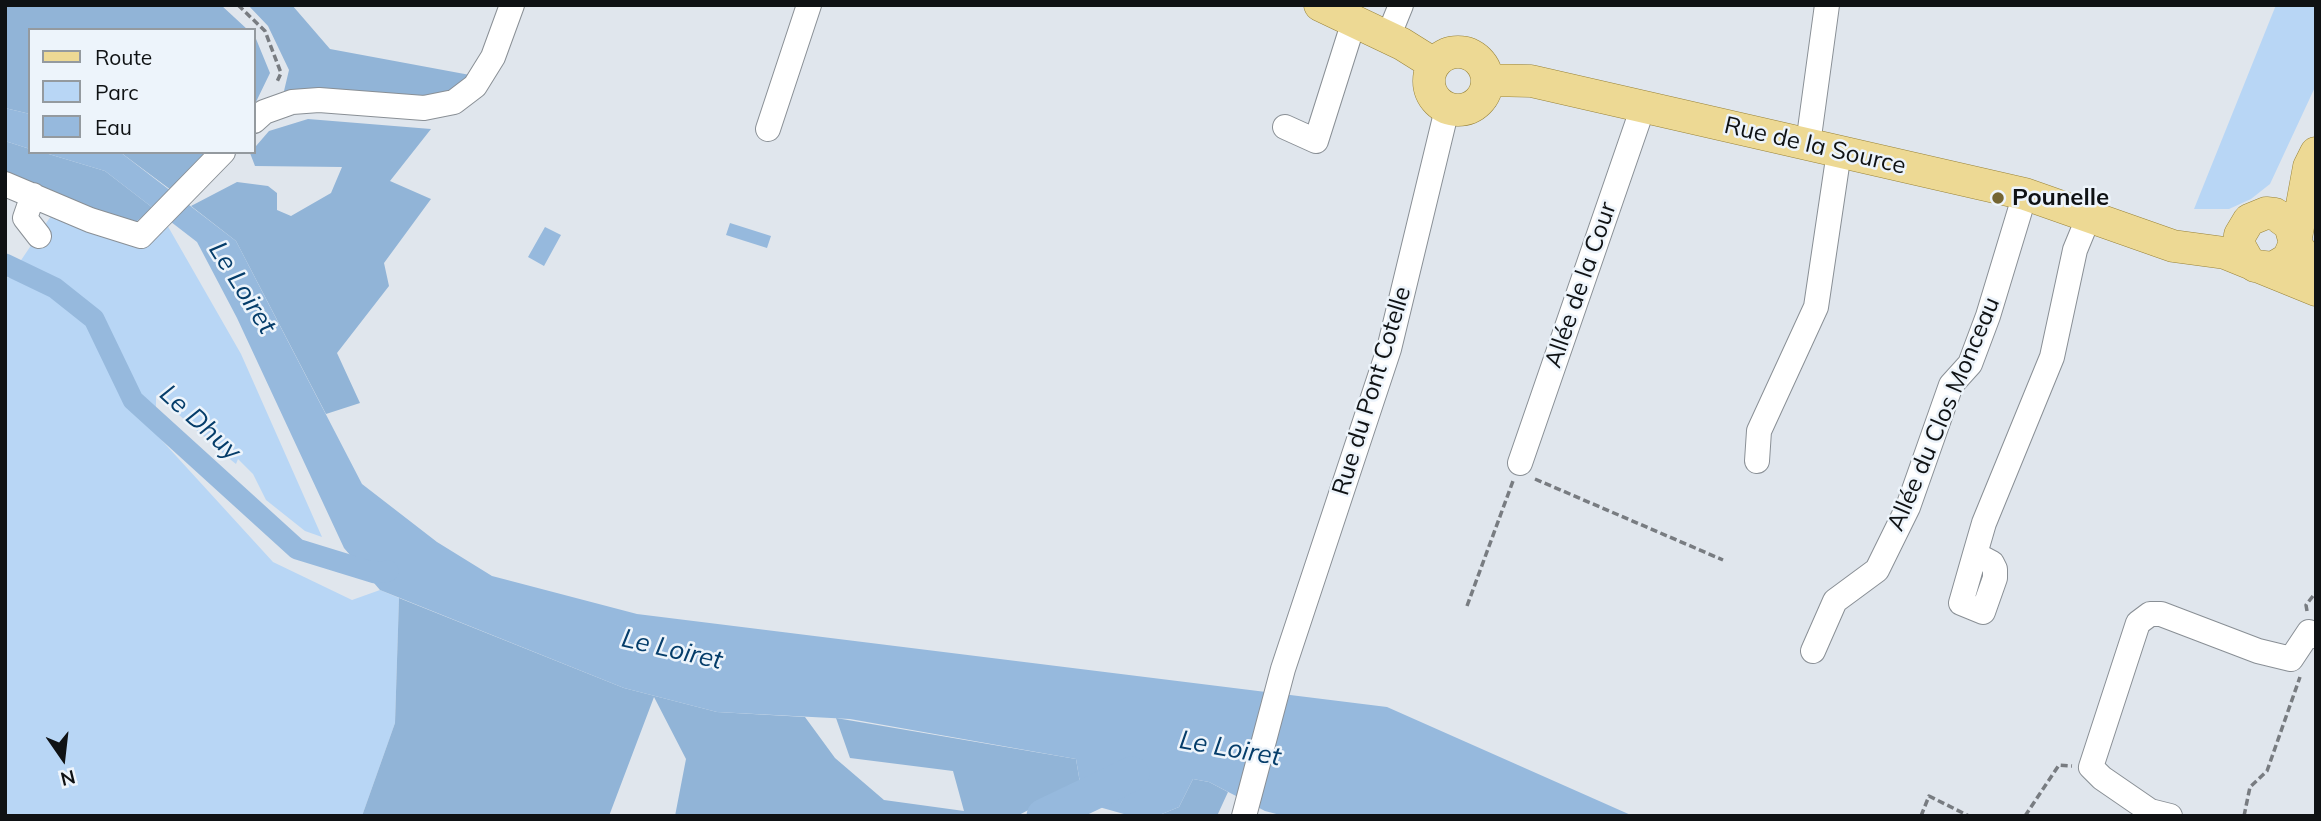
<!DOCTYPE html>
<meta charset="utf-8">
<style>
body{margin:0}
#map{position:relative;width:2321px;height:821px;overflow:hidden;background:#e0e6ed;font-family:Mulish,sans-serif}
canvas{display:block}
.frame{position:absolute;inset:0;border:7px solid #0f1214;pointer-events:none}
.legend{position:absolute;left:28px;top:28px;width:228px;height:126px;box-sizing:border-box;background:#edf4fb;border:2px solid #949a9f;margin:0;padding:9px 12px;list-style:none;font-size:21px;color:#0f1214}
.legend li{display:flex;align-items:center;gap:14px;height:35px}
.legend b{width:35px;border:2px solid #949a9f}
.north{position:absolute;left:28px;top:723px;width:70px;height:70px;-webkit-text-stroke:5px #edf4fb;paint-order:stroke;rotate:166deg;font-size:19px;font-weight:700;line-height:28px;text-align:center;color:#0f1214}
.north::after{content:'';display:block;margin:auto;width:24px;height:32px;background:#0f1214;clip-path:polygon(50% 0,100% 100%,50% 72%,0 100%)}
</style>
<div id="map">
<canvas width="2321" height="821"></canvas>
<div class="frame"></div>
<ul class="legend">
<li><b style="height:9px;background:#edd994"></b>Route</li>
<li><b style="height:19px;background:#b8d6f5"></b>Parc</li>
<li><b style="height:19px;background:#96b9dd"></b>Eau</li>
</ul>
<div class="north">N</div>
</div>
<script>
const g = document.querySelector('canvas').getContext('2d');
g.lineJoin = 'round';
function paint(path, color) { g.fillStyle = color; g.fill(path, 'evenodd'); }
const poly = rows => new Path2D(rows.map(r => 'M' + r).join(''));
function strokePath(path, color, width, dash) { g.strokeStyle = color; g.lineWidth = width; g.lineCap = dash ? 'butt' : 'round'; g.setLineDash(dash || []); g.stroke(path); }
function drawText(font, color, halo, rows, align = 'center') {
  g.font = font + ' Mulish,sans-serif'; g.lineWidth = 5; g.setLineDash([]); g.textBaseline = 'middle'; g.strokeStyle = halo; g.fillStyle = color; for (const [text, x, y, turn = 0] of rows) {
    g.save(); g.translate(x, y); g.rotate((+turn || 0) * Math.PI / 180); g.textAlign = isNaN(turn) ? turn : align; if (halo) g.strokeText(text, 0, 0); g.fillText(text, 0, 0); g.restore();
  }
}
paint(poly([
 [2276,5,2316,7,2316,85,2270,184,2251,199,2229,209,2194,209],
 [53,213,142,247,166,223,241,354,322,537,305,531,266,500,253,474,238,459,236,464,231,460,156,395,156,434,273,562,352,600,380,590,399,598,395,723,362,816,5,816,5,276,9,278]
]), '#b8d6f5');
paint(poly([
 [5,5,221,5,248,30,30,30,30,114,5,108],
 [248,5,292,5,330,49,470,75,441,98,284,91,289,70,268,26],
 [254,34,270,73,254,106],
 [308,119,431,129,390,181,431,199,384,263,389,286,337,353,360,403,326,414,236,241,191,206,237,182,268,186,277,193,277,210,291,216,331,193,342,167,255,166,250,153,269,131],
 [5,141,30,149,30,152,42,152,105,171,153,208,131,226,5,174],
 [120,152,209,152,171,190],
 [399,598,624,688,717,712,805,717,835,758,884,800,964,811,953,771,850,758,836,718,1076,759,1080,783,1017,816,675,816,686,759,654,697,609,816,362,816,395,723],
 [1193,779,1209,782,1228,792,1217,816,1157,816,1179,807]
]), '#91b4d7');
paint(poly([
 [5,108,30,114,30,149,5,141],
 [42,152,120,152,236,241,362,484,437,542,492,576,637,614,1387,707,1633,816,1284,816,1265,811,1209,782,1193,779,1179,807,1157,816,1131,816,1099,807,1080,783,1076,759,850,719,717,712,624,688,380,590,344,548,237,318,197,242,105,171],
 [730,223,771,236,767,248,726,235],
 [545,227,561,235,544,266,528,257]
]), '#96b9dd');
strokePath(poly([
 [5,264,55,288,94,319,133,400,297,549,375,573,388,571]
]), '#96b9dd', 21);
strokePath(poly([
 [1044,816,1132,774]
]), '#96b9dd', 35);
const minor = poly([
 [1388,37,1401,5],
 [254,121,264,112,292,102,319,100,424,108,454,102,475,86,493,57,512,5],
 [1285,127,1316,141,1354,21],
 [768,129,809,5],
 [1808,144,1827,5],
 [5,184,90,220,141,236,223,152],
 [33,195,25,218,39,236],
 [1757,461,1759,431,1816,307,1839,152],
 [1520,463,1643,107],
 [1975,554,1992,563,1995,569,1995,578,1983,612,1961,603,1975,554,1984,523,2052,357,2075,250,2089,216],
 [1813,651,1835,601,1877,570,1908,507,1951,385,1970,364,1988,316,2025,194],
 [1244,816,1283,669,1389,349,1447,109],
 [2170,816,2150,811,2102,778,2091,767,2138,623,2150,614,2161,614,2258,651,2291,659,2309,632,2316,636]
]);
const major = poly([
 [1320,5,1402,44,1434,64],
 '1429 81a29 29 0 1 1 58 0a29 29 0 1 1-58 0Z',
 [1488,80,1531,81,2025,194,2173,246,2225,253,2316,290],
 [2316,153,2309,167,2295,243,2288,259,2273,268,2255,266,2248,261,2239,245,2240,235,2249,220,2266,213,2275,214,2290,225,2295,243,2316,274]
]);
strokePath(minor, '#898f95', 26);
strokePath(major, '#988339', 33);
strokePath(poly([
 [238,5,265,31,281,73,276,84],
 [1450,46,1474,48,1485,56],
 [1417,83,1426,108],
 [1465,121,1495,105],
 [1535,479,1723,560],
 [1467,606,1513,481],
 [2307,611,2306,605,2316,592],
 [1921,816,1929,796,1969,816],
 [2025,816,2059,765,2072,766],
 [2244,816,2250,787,2267,771,2300,677]
]), '#787c81', 3.5, [7, 3.5]);
strokePath(minor, '#fff', 24);
strokePath(major, '#edd994', 32);
for (const [x, y, r, color] of [
 [1998,198,7,"#746532"]
]) { const dot = new Path2D(); dot.arc(x, y, r, 0, 2 * Math.PI); g.fillStyle = color; g.fill(dot); strokePath(dot, '#edf4fb', 2.5); }
drawText('24px', '#0f1214', '#edf4fb', [
 ["Rue de la Source",1815,146,13],
 ["Allée de la Cour",1581,285,-71],
 ["Rue du Pont Cotelle",1372,391,-73],
 ["Allée du Clos Monceau",1944,414,-67]
]);
drawText('bold 24px', '#0f1214', '#edf4fb', [
 ["Pounelle",2012,198]
], 'left');
drawText('italic 26px', '#053d6a', '#edf4fb', [
 ["Le Loiret",242,288,58],
 ["Le Dhuy",200,423,42],
 ["Le Loiret",672,650,13],
 ["Le Loiret",1230,749,10]
]);
</script>
